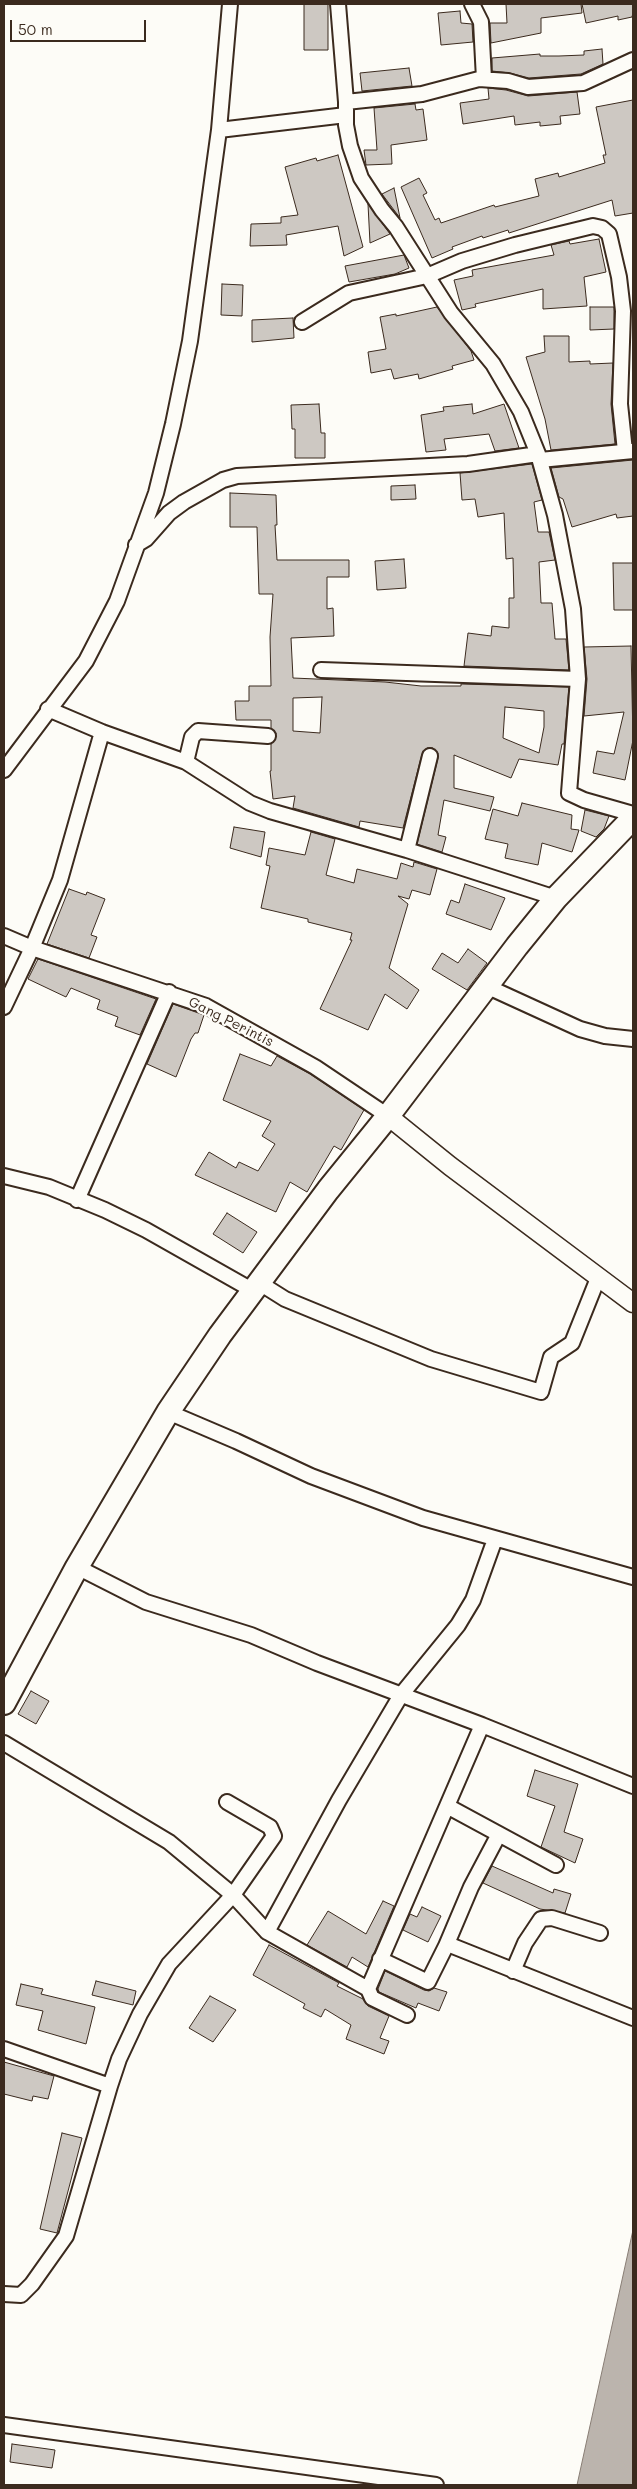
<!DOCTYPE html>
<style>
body{margin:0}
#map{position:relative;width:637px;height:2489px;overflow:hidden;background:#fdfcf7;font-family:Mali,sans-serif}
canvas{display:block}
.frame{position:absolute;inset:0;border:5px solid #3b2a1e;pointer-events:none}
.scale{position:absolute;left:10px;top:20px;width:136px;height:22px;box-sizing:border-box;border:2px solid #3b2a1e;border-top:0;padding-left:6px;font-size:15px;line-height:18px;white-space:nowrap;color:#3b2a1e;-webkit-text-stroke:4px #fdfcf7;paint-order:stroke}
</style>
<div id="map">
<canvas width="637" height="2489"></canvas>
<div class="frame"></div>
<div class="scale">50 m</div>
</div>
<script>
const g = document.querySelector('canvas').getContext('2d');
g.lineJoin = 'round';
function paint(path, color) { g.fillStyle = color; g.fill(path, 'evenodd'); }
const poly = rows => new Path2D(rows.map(r => 'M' + r).join(''));
function strokePath(path, color, width, dash) { g.strokeStyle = color; g.lineWidth = width; g.lineCap = dash ? 'butt' : 'round'; g.setLineDash(dash || []); g.stroke(path); }
function drawText(font, color, halo, rows, align = 'center') {
  g.font = font + ' Mali,sans-serif'; g.lineWidth = 4.5; g.setLineDash([]); g.textBaseline = 'middle'; g.strokeStyle = halo; g.fillStyle = color; for (const [text, x, y, turn = 0] of rows) {
    g.save(); g.translate(x, y); g.rotate((+turn || 0) * Math.PI / 180); g.textAlign = isNaN(turn) ? turn : align; if (halo) g.strokeText(text, 0, 0); g.fillText(text, 0, 0); g.restore();
  }
}
const water = poly([
 [633,2230,633,2485,577,2485,633,2230]
]);
paint(water, '#bbb4ad');
strokePath(water, '#887d74', 1);
const building = poly([
 [304,4,328,4,328,50,304,50,304,4],
 [506,4,581,4,582,13,541,18,541,33,491,43,490,23,507,23,506,4],
 [582,4,633,4,633,13,632,17,618,20,618,16,586,23,582,4],
 [460,11,461,23,472,24,473,42,441,45,438,13,460,11],
 [602,49,603,64,581,74,529,78,510,73,492,71,492,58,540,54,540,56,559,56,584,55,584,51,602,49],
 [409,68,412,86,362,91,360,73,409,68],
 [488,88,506,90,528,96,577,92,580,114,560,116,561,124,540,126,540,122,515,125,514,116,463,124,460,103,489,99,488,88],
 [633,100,633,213,615,216,612,200,509,233,508,230,483,238,482,236,452,247,453,249,432,258,401,187,419,178,427,193,423,195,435,220,439,218,441,223,494,205,495,207,539,196,535,179,558,173,559,177,605,163,603,155,606,155,596,107,633,100],
 [415,104,416,110,423,109,427,140,391,145,392,164,366,165,364,150,377,150,374,108,415,104],
 [338,155,363,247,344,256,338,226,286,235,287,245,250,246,251,224,281,223,281,217,298,215,285,167,316,158,317,161,338,155],
 [394,188,400,218,382,194,394,188],
 [368,204,390,234,370,243,368,204],
 [599,239,606,272,584,277,587,306,543,309,543,289,475,304,476,307,462,310,454,280,473,276,472,270,554,255,551,245,569,241,570,244,599,239],
 [404,255,409,268,395,274,349,282,345,266,404,255],
 [222,284,243,285,242,316,221,315,222,284],
 [437,307,471,351,474,360,452,366,453,369,419,379,418,374,394,379,391,369,371,373,368,352,386,349,380,317,396,314,396,316,437,307],
 [590,307,614,307,614,329,590,330,590,307],
 [293,318,294,338,252,342,252,320,293,318],
 [544,336,569,336,569,362,590,361,590,364,613,363,611,404,615,444,551,450,545,419,526,357,545,352,544,336],
 [319,404,321,433,325,433,325,458,295,458,295,429,292,429,291,405,319,404],
 [472,404,473,414,504,404,519,448,495,451,489,434,444,439,446,450,426,452,421,415,444,411,443,407,472,404],
 [633,460,633,516,617,518,616,514,572,527,563,499,559,497,551,468,633,460],
 [532,464,542,500,534,502,538,532,549,532,555,560,539,562,541,603,552,603,555,639,566,639,569,670,464,666,468,633,491,636,492,626,509,628,509,598,514,598,513,558,506,559,504,513,478,517,475,499,462,500,460,473,532,464],
 [415,485,416,499,391,500,391,486,415,485],
 [230,493,276,495,277,525,275,525,277,560,349,560,349,577,327,577,327,609,333,608,334,636,291,638,293,678,385,682,421,686,461,686,461,684,569,687,564,744,562,744,558,765,519,759,511,778,454,755,454,788,494,797,490,811,444,800,438,835,446,837,442,852,417,844,438,758,438,753,433,748,427,748,422,754,403,828,360,821,359,827,293,808,295,796,273,799,270,771,271,771,271,744,275,740,276,733,271,728,271,720,236,720,235,701,249,701,249,686,271,686,270,637,273,594,259,594,257,527,230,527,230,493],
 [322,697,320,733,293,731,293,698,322,697],
 [505,707,544,711,544,727,539,753,503,738,505,707],
 [404,559,406,588,377,590,375,561,404,559],
 [613,563,633,563,633,610,614,610,613,563],
 [631,646,633,740,625,780,593,773,597,751,614,754,624,712,584,716,587,679,584,647,631,646],
 [522,803,572,815,571,829,579,830,572,852,542,843,538,865,505,858,508,844,485,839,493,809,518,816,522,803],
 [585,810,609,816,604,829,596,837,581,831,585,810],
 [234,827,265,832,261,857,230,848,234,827],
 [311,832,335,839,326,875,354,883,357,869,397,879,401,863,413,867,414,862,437,869,430,895,412,890,409,899,398,896,408,904,389,968,419,990,407,1009,385,994,368,1030,320,1009,352,940,350,940,352,933,308,922,308,919,261,908,270,866,266,865,269,848,305,855,311,832],
 [465,884,505,898,491,930,446,914,451,900,459,903,465,884],
 [69,889,86,895,87,892,105,899,91,935,97,937,89,958,47,944,69,889],
 [468,949,487,963,467,990,432,969,442,953,458,963,468,949],
 [38,959,156,999,140,1035,115,1026,118,1017,97,1009,100,1000,71,988,66,997,28,979,38,959],
 [173,1004,204,1015,198,1033,195,1033,191,1039,176,1077,147,1064,173,1004],
 [240,1054,271,1066,277,1056,310,1074,364,1110,341,1150,334,1146,307,1192,290,1182,276,1212,195,1175,209,1152,236,1168,239,1162,258,1171,275,1144,262,1136,271,1121,223,1100,240,1054],
 [227,1213,257,1232,243,1253,213,1234,227,1213],
 [31,1691,49,1701,36,1724,18,1714,31,1691],
 [535,1770,578,1784,564,1832,583,1839,575,1863,541,1847,555,1806,527,1796,535,1770],
 [492,1866,553,1893,554,1889,571,1894,565,1913,540,1909,483,1883,492,1866],
 [383,1901,394,1906,368,1967,352,1957,347,1967,307,1945,328,1911,366,1934,383,1901],
 [422,1907,441,1916,428,1942,403,1930,410,1914,417,1917,422,1907],
 [269,1945,339,1983,337,1986,363,1999,368,2006,389,2016,380,2038,389,2041,384,2054,346,2039,351,2025,325,2009,321,2017,303,2008,305,2004,253,1975,269,1945],
 [385,1971,424,1990,429,1991,434,1988,447,1992,439,2011,418,2003,416,2008,379,1992,378,1989,385,1971],
 [96,1981,136,1991,133,2005,92,1995,96,1981],
 [21,1984,43,1989,41,1994,95,2007,86,2044,38,2030,43,2011,16,2005,21,1984],
 [210,1996,236,2010,213,2042,189,2028,210,1996],
 [4,2062,54,2076,48,2099,33,2096,32,2101,4,2094,4,2062],
 [62,2133,82,2138,57,2233,40,2229,62,2133],
 [12,2444,55,2450,52,2468,10,2462,12,2444]
]);
paint(building, '#cdc8c2');
strokePath(building, '#3b2a1e', 1);
const minor = poly([
 [338,4,346,102,346,125,350,146,361,178,382,210,396,227,451,313,493,364,521,412,538,454,555,515,573,609,578,679,569,793,584,800,633,814],
 [472,4,481,22,484,79],
 [346,102,422,94,479,79,508,81,528,87,583,83,633,60],
 [219,130,346,115],
 [302,322,349,293,427,276,462,261,515,245,593,226,602,228,609,234,619,277,623,311,620,404,625,451],
 [540,460,633,451],
 [136,545,146,539,169,513,184,502,223,480,237,476,468,464,538,454],
 [321,670,578,679],
 [48,709,102,732,186,762,250,803,270,811,407,850,556,898],
 [186,762,192,737,198,731,268,736],
 [4,770,86,661,117,601,156,493,173,424,190,341,219,130,230,4],
 [407,850,430,756],
 [4,936,32,948,206,1006,315,1067,388,1116],
 [486,986,580,1029,605,1036,633,1039],
 [4,1007,32,948,60,880,102,732],
 [4,1176,49,1187,105,1210,146,1230,252,1290],
 [77,1200,169,992],
 [258,1282,285,1299,431,1359,541,1392,551,1357,572,1343,598,1278],
 [168,1412,236,1441,311,1476,423,1518,633,1577],
 [77,1567,146,1602,251,1635,317,1663,482,1725,633,1786],
 [4,1743,169,1842,233,1895,267,1932,368,1989],
 [447,1806,556,1865],
 [267,1932,339,1800,401,1695,458,1625,473,1600,495,1539],
 [446,1946,471,1887,499,1834],
 [380,1959,428,1982,446,1946,450,1945,633,2018],
 [513,1971,525,1943,541,1919,552,1918,600,1933],
 [407,2015,372,1998,368,1989,482,1725],
 [4,2049,110,2086,119,2059,140,2014,169,1964,233,1895,274,1836,270,1827,227,1802],
 [4,2294,21,2295,32,2284,66,2236,110,2086],
 [4,2425,436,2485]
]);
const tertiary = poly([
 [388,1116,450,1166,633,1303]
]);
const primary = poly([
 [4,1703,77,1567,168,1412,220,1335,328,1190,388,1116,517,946,556,898,633,818]
]);
strokePath(minor, '#3b2a1e', 18);
strokePath(tertiary, '#3b2a1e', 21);
strokePath(primary, '#3b2a1e', 26);
strokePath(minor, '#fdfcf7', 14);
strokePath(tertiary, '#fdfcf7', 18);
strokePath(primary, '#fdfcf7', 22);
drawText('14px', '#3b2a1e', '#fdfcf7', [
 ["Gang Perintis",231,1022,27]
]);
</script>
